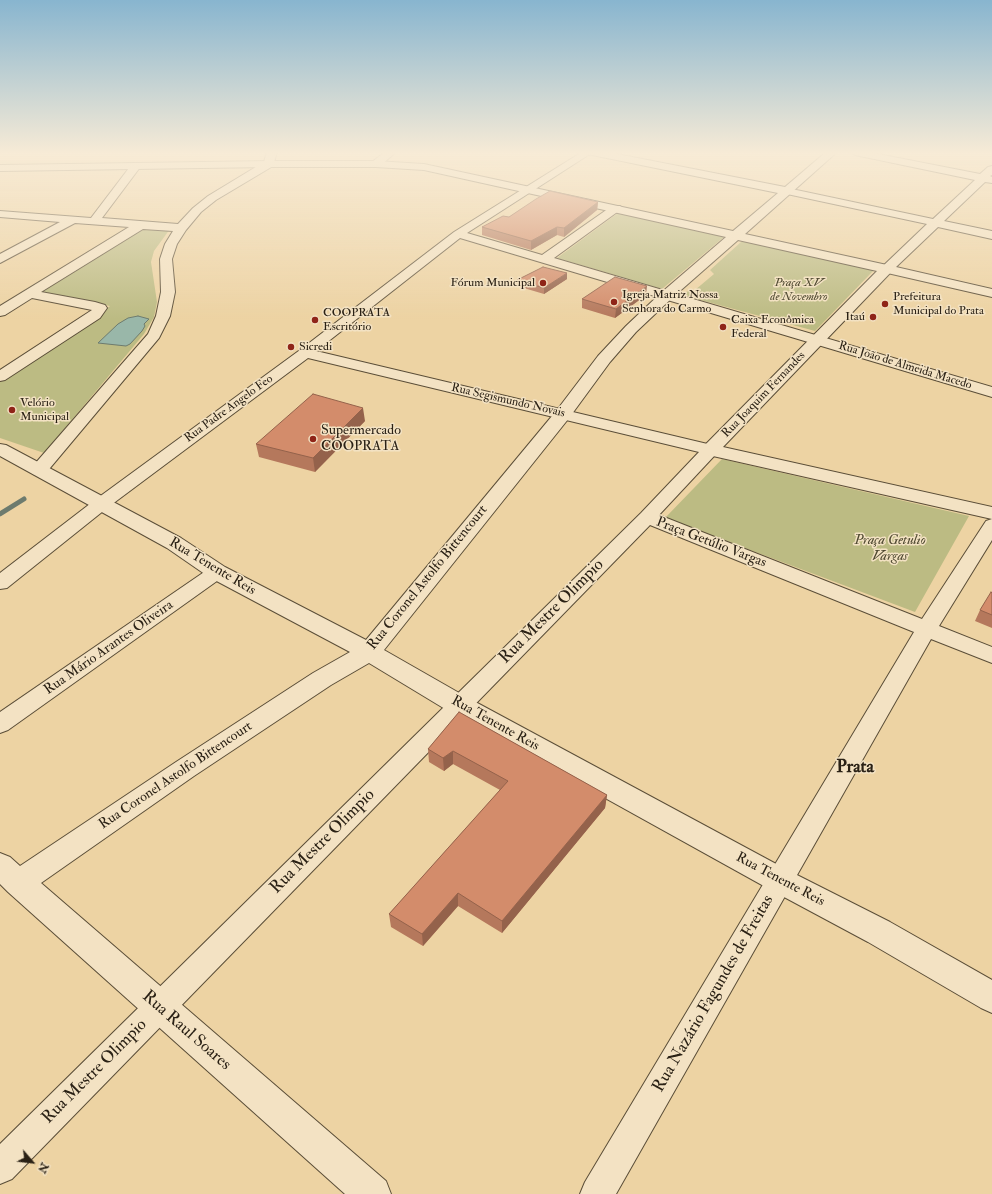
<!DOCTYPE html>
<meta charset="utf-8">
<style>
body{margin:0}
#map{position:relative;width:992px;height:1194px;overflow:hidden;background:#edd3a3;font-family:"IM FELL Double Pica",serif}
canvas{display:block}
.north{position:absolute;left:12px;top:1142px;width:40px;height:40px;-webkit-text-stroke:3px #f3e2c3;paint-order:stroke;rotate:118deg;font-size:11px;font-weight:700;line-height:16px;text-align:center;color:#2a2115}
.north::after{content:'';display:block;margin:auto;width:14px;height:18px;background:#2a2115;clip-path:polygon(50% 0,100% 100%,50% 72%,0 100%)}
</style>
<div id="map">
<canvas width="992" height="1194"></canvas>
<div class="north">N</div>
</div>
<script>
const g = document.querySelector('canvas').getContext('2d');
g.lineJoin = 'round';
function paint(path, color) { g.fillStyle = color; g.fill(path, 'evenodd'); }
const poly = rows => new Path2D(rows.map(r => 'M' + r).join(''));
function strokePath(path, color, width, dash) { g.strokeStyle = color; g.lineWidth = width; g.lineCap = dash ? 'butt' : 'round'; g.setLineDash(dash || []); g.stroke(path); }
function drawText(font, color, halo, rows, align = 'center') {
  g.font = font + ' "IM FELL Double Pica",serif'; g.lineWidth = 3; g.setLineDash([]); g.textBaseline = 'middle'; g.strokeStyle = halo; g.fillStyle = color; for (const [text, x, y, turn = 0] of rows) {
    g.save(); g.translate(x, y); g.rotate((+turn || 0) * Math.PI / 180); g.textAlign = isNaN(turn) ? turn : align; if (halo) g.strokeText(text, 0, 0); g.fillText(text, 0, 0); g.restore();
  }
}
paint(poly([
 [618,213,724,237,662,289,557,258],
 [145,228,170,229,154,251,151,262,157,302,154,317,144,334,44,453,0,438,0,381,110,306,40,293],
 [741,242,751,242,874,270,815,331,682,295,685,292,695,290,714,274,710,270],
 [722,459,969,516,915,612,665,518]
]), '#bcbb83');
const water = poly([
 [138,316,149,319,144,324,145,326,142,331,130,344,126,346,98,343,118,324,128,318,138,316]
]);
paint(water, '#99b7a9');
strokePath(water, '#6d7b6e', 1);
strokePath(poly([
 [0,514,24,499]
]), '#6d7b6e', 5);
const minor = poly([
 [267,152,277,152,273,166,216,200,201,212,186,230,177,244,172,259,175,292,170,316,159,338,45,474,39,475,33,474,30,470,33,466,148,334,156,316,161,292,160,259,165,244,173,231,143,229,41,292,95,302,105,305,107,308,100,318,5,380,0,381,0,370,92,310,32,298,5,315,0,316,0,306,129,227,75,223,0,263,0,254,60,222,0,217,0,211,91,218,132,164,136,163,141,166,102,218,178,224,193,208,208,196,264,162,267,152],
 [385,152,396,152,380,166,372,166,371,164,372,162,385,152],
 [582,152,593,152,467,233,542,255,612,206,620,206,622,208,620,210,554,258,992,387,992,397,460,238,316,351,716,446,718,450,716,454,659,515,922,619,986,521,992,519,992,540,939,626,992,647,992,663,931,639,616,1194,580,1194,585,1182,914,632,650,525,12,1179,0,1184,0,1144,641,513,699,452,308,358,107,508,7,588,0,589,0,573,95,500,300,350,454,232,582,152],
 [850,152,868,152,980,174,988,167,992,166,992,175,990,176,992,177,992,183,985,182,944,221,992,231,992,239,938,227,896,267,992,289,992,297,883,272,881,269,883,266,927,224,787,194,782,191,787,188,933,219,975,180,855,155,850,152],
 [217,566,224,568,227,572,224,576,8,730,0,733,0,712,210,568,217,566]
]);
const tertiary = poly([
 [587,152,607,152,785,187,826,152,837,152,745,234,887,265,892,266,894,269,723,447,992,507,992,519,704,454,701,450,704,446,877,271,738,240,672,298,636,332,610,362,569,418,384,650,468,698,791,872,890,922,992,980,992,1013,981,1008,868,942,771,890,450,712,369,663,331,685,194,776,41,883,386,1181,391,1194,345,1194,8,892,0,884,0,853,10,857,20,866,176,762,313,673,350,652,209,577,167,548,0,456,0,444,6,445,181,538,225,567,366,640,557,410,598,356,626,326,662,292,726,237,424,170,376,167,269,167,0,171,0,165,269,161,376,161,424,164,733,231,778,193,592,155,588,154,587,152]
]);
strokePath(minor, '#5b4e38', 2);
strokePath(tertiary, '#5b4e38', 2);
paint(minor, '#f3e2c3');
paint(tertiary, '#f3e2c3');
paint(poly([
 [598,202,597,210,564,237,557,235,531,250,482,235,482,227,509,217],
 [567,279,544,294,517,286,517,280],
 [646,295,615,318,582,308,582,299],
 [365,421,315,472,259,457,256,444],
 [992,593,992,628,975,621,980,610],
 [459,712,607,795,605,808,502,933,458,906,423,946,391,927,389,914,500,790,453,764,444,771,429,762,428,749]
]), '#b5785c');
paint(poly([
 [598,202,597,210,564,237,564,228],
 [557,227,557,235,531,250,531,241],
 [567,273,567,279,544,294,544,288],
 [647,286,646,295,615,318,616,309],
 [363,408,365,421,315,472,313,458],
 [453,751,453,764,444,771,443,758],
 [607,795,605,808,502,933,502,921],
 [458,893,458,906,423,946,422,934]
]), '#94624b');
const building = poly([
 [550,191,598,202,564,228,557,227,531,241,482,227,503,216,509,217,536,199,550,191],
 [543,267,567,273,544,288,517,280,543,267],
 [615,277,647,286,616,309,582,299,615,277],
 [313,394,363,408,313,458,256,444,313,394],
 [991,592,992,593,992,615,980,610,991,592],
 [459,712,607,795,502,921,458,893,422,934,389,914,508,781,453,751,443,758,428,749,459,712]
]);
paint(building, '#d38c6b');
strokePath(building, '#94624b', 1);
const sky = g.createLinearGradient(0, 0, 0, 319);
sky.addColorStop(0, '#88b5cf');
sky.addColorStop(0.48, '#f7ebd6');
sky.addColorStop(1, '#f7ebd600');
g.fillStyle = sky;
g.fillRect(0, 0, 992, 319);
for (const [x, y, r, color] of [
 [543,283,4,"#8f2418"],
 [614,302,4,"#8f2418"],
 [885,304,4,"#8f2418"],
 [873,317,4,"#8f2418"],
 [315,320,4,"#8f2418"],
 [723,327,4,"#8f2418"],
 [291,347,4,"#8f2418"],
 [12,410,4,"#8f2418"],
 [313,439,4,"#8f2418"]
]) { const dot = new Path2D(); dot.arc(x, y, r, 0, 2 * Math.PI); g.fillStyle = color; g.fill(dot); strokePath(dot, '#f3e2c3', 1.5); }
drawText('12px', '#2a2115', '#f3e2c3', [
 ["Fórum Municipal",535,283,"right"],
 ["Igreja Matriz Nossa",622,295],
 ["Senhora do Carmo",622,309],
 ["Prefeitura",893,297],
 ["Municipal do Prata",893,311],
 ["COOPRATA",323,313],
 ["Escritório",323,327],
 ["Itaú",865,317,"right"],
 ["Caixa Econômica",731,320],
 ["Federal",731,334],
 ["Sicredi",299,347],
 ["Velório",20,403],
 ["Municipal",20,417]
], 'left');
drawText('italic 12px', '#4e4830', '#f3e2c3', [
 ["Praça XV",799,283],
 ["de Novembro",799,297]
]);
drawText('12px', '#2a2115', '#f3e2c3', [
 ["Rua João de Almeida Macedo",905,366,17],
 ["Rua Joaquim Fernandes",764,395,-46],
 ["Rua Segismundo Novais",508,401,13],
 ["Rua Padre Angelo Feo",229,409,-36]
]);
drawText('14px', '#2a2115', '#f3e2c3', [
 ["Supermercado",321,431],
 ["COOPRATA",321,447]
], 'left');
drawText('italic 14px', '#4e4830', '#f3e2c3', [
 ["Praça Getulio",890,541],
 ["Vargas",890,557]
]);
drawText('14px', '#2a2115', '#f3e2c3', [
 ["Praça Getúlio Vargas",711,543,21],
 ["Rua Tenente Reis",212,567,31],
 ["Rua Coronel Astolfo Bittencourt",428,578,-51],
 ["Rua Mário Arantes Oliveira",109,648,-35],
 ["Rua Tenente Reis",495,724,29],
 ["Rua Coronel Astolfo Bittencourt",176,776,-34],
 ["Rua Tenente Reis",780,880,28]
]);
drawText('17px', '#2a2115', '#f3e2c3', [
 ["Rua Mestre Olimpio",552,612,-45],
 ["Rua Mestre Olimpio",323,842,-45],
 ["Rua Nazário Fagundes de Freitas",714,994,-60],
 ["Rua Raul Soares",186,1031,41],
 ["Rua Mestre Olimpio",95,1072,-45]
]);
drawText('bold 18px', '#2a2115', '#f3e2c3', [
 ["Prata",855,768]
]);
</script>
